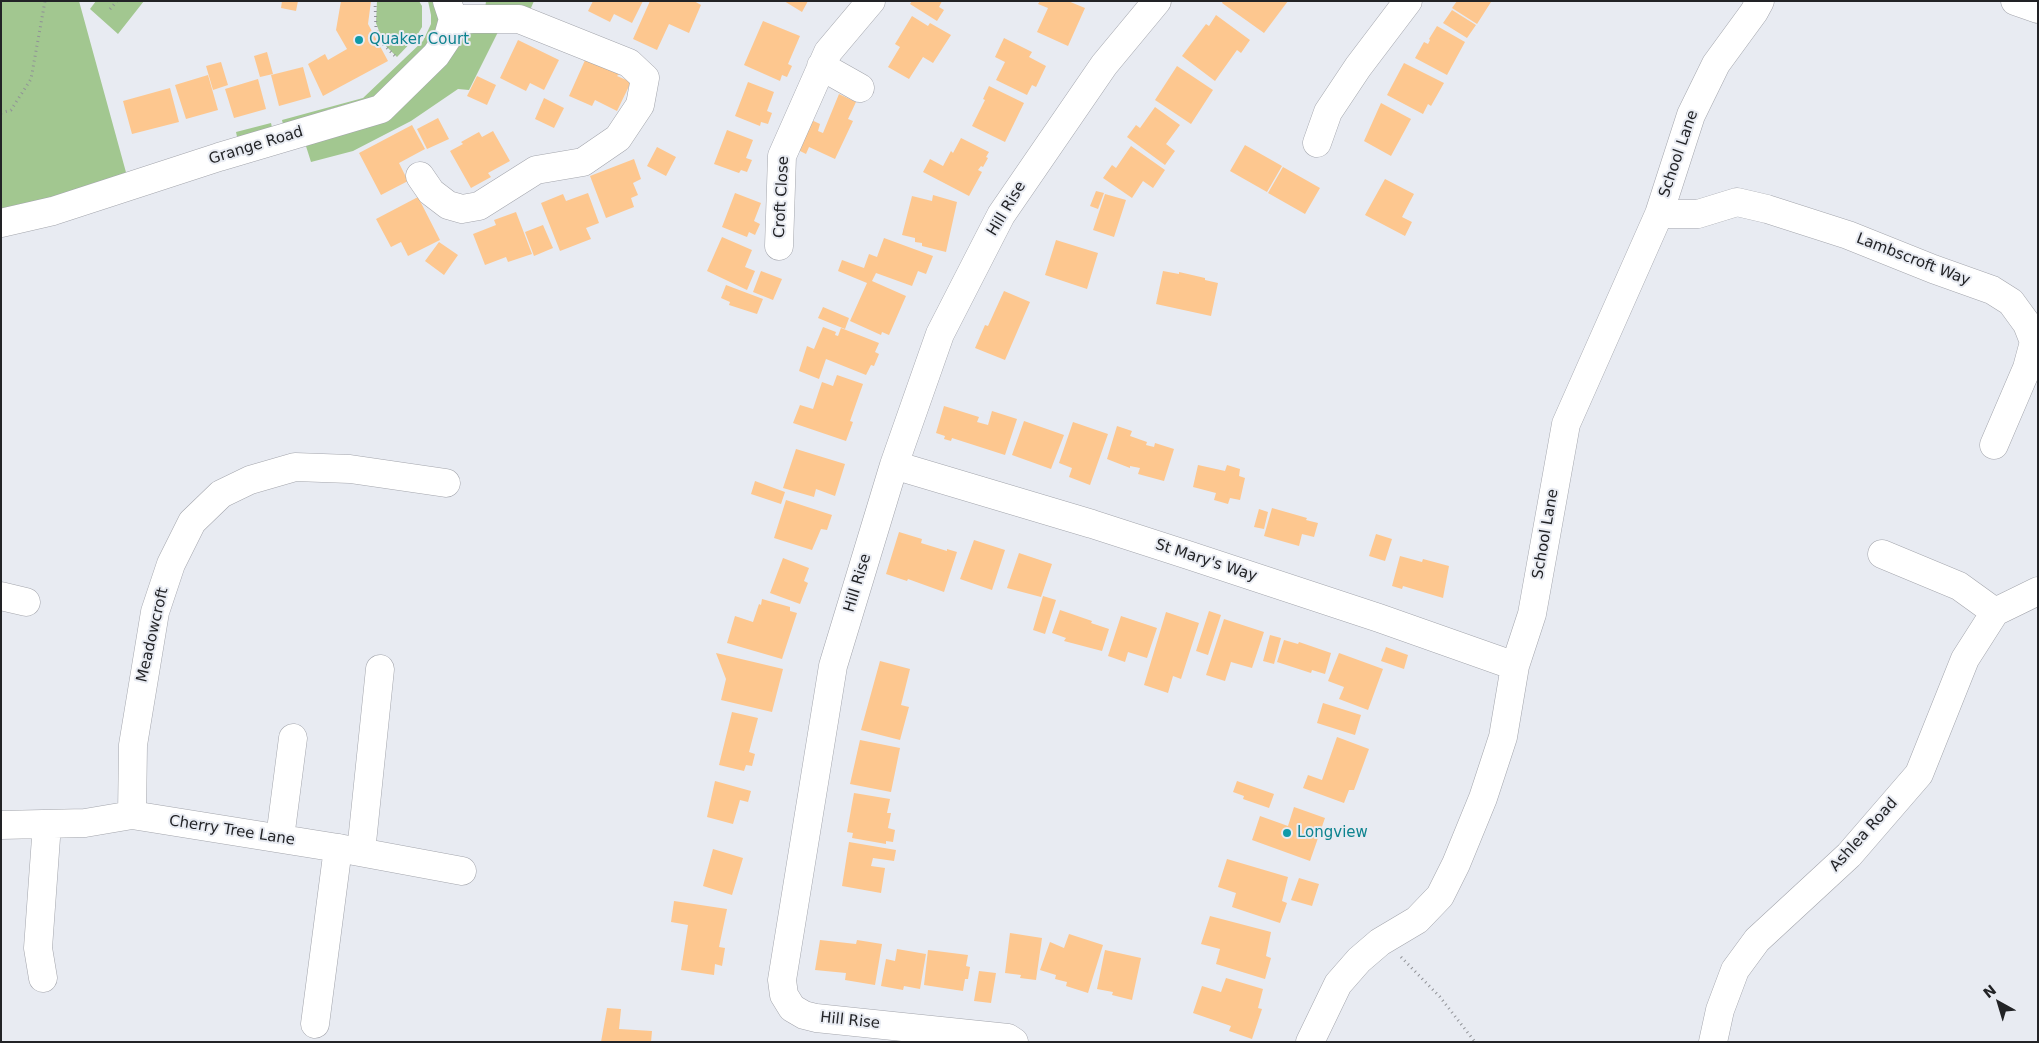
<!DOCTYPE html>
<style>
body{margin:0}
#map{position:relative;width:2039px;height:1043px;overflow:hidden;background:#e8ebf2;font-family:"DejaVu Sans",sans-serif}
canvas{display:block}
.frame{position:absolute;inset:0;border:2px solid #222326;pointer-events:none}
.north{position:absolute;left:1974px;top:978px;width:50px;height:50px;-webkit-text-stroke:4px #e8ebf2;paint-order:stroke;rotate:321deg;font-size:14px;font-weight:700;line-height:20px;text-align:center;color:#222326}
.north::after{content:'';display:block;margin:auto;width:18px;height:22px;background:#222326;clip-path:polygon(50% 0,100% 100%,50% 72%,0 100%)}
</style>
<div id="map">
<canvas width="2039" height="1043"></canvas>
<div class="frame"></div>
<div class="north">N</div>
</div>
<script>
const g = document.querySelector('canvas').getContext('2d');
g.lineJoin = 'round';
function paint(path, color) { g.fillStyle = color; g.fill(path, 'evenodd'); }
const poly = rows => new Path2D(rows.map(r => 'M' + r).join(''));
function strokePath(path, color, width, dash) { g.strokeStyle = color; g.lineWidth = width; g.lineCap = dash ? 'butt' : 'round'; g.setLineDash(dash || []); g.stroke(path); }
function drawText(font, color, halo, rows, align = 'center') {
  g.font = font + ' "DejaVu Sans",sans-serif'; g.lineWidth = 4; g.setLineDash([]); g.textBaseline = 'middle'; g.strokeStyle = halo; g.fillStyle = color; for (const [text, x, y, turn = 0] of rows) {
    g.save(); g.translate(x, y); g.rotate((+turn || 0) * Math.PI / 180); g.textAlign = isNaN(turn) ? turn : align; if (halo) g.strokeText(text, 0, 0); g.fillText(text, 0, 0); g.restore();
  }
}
paint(poly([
 [1,1,79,1,127,176,1,214],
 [96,1,144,1,118,34,90,9],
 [377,1,419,1,422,6,422,27,416,37,397,57,384,44,376,23],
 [428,1,439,1,440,31,378,98,370,98,327,110,323,119,284,129,282,120,363,98,423,41,431,24,431,15],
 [486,1,534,1,527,17,485,10],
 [499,30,469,90,458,89,411,121,353,151,311,162,305,143,369,125,457,35],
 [271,123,273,132,238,141,236,132]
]), '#a2c790');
paint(poly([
 [282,1,298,1,296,11,281,8],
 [341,1,371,1,368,24,388,61,323,96,308,64,325,54,328,60,347,49,336,30],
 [593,1,643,1,632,23,614,14,610,22,588,11],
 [650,1,694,1,701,5,689,33,669,24,657,50,633,39],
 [784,1,808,1,802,12],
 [912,1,942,1,939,7,944,10,937,21,910,4],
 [1040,1,1068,1,1085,8,1068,46,1037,32,1048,8,1038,4],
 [1223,1,1288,1,1264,33,1222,3],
 [1457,1,1490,1,1491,2,1477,24,1452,8],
 [1452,10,1476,25,1467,38,1443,23],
 [1216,15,1250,40,1241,53,1237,50,1215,81,1182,56,1206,24,1209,26],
 [912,16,928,26,930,23,951,35,933,63,923,57,909,79,888,67,900,47,895,44],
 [763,21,800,36,788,64,792,66,787,77,782,75,780,81,744,65],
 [1437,26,1465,42,1447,75,1415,58,1424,42,1428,44,1430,40,1429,39],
 [1004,38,1032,52,1029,57,1046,66,1036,87,1032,85,1027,95,996,80,1005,62,995,57],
 [518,40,559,60,544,90,530,83,526,91,500,78],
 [267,52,273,74,260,77,254,56],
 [586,58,619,74,617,76,631,82,617,111,595,100,592,106,569,96],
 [221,62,228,85,213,90,206,66],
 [1404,63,1444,83,1431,106,1428,104,1423,114,1387,95],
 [1177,66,1213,90,1191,124,1155,100],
 [303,67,311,97,279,106,271,75],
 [208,75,218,110,186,119,175,85],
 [477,76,496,85,487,105,467,96],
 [258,79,266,109,234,118,225,89],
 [748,82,774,92,767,111,772,113,768,124,761,122,760,126,735,116],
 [989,86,1024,103,1005,142,972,126,985,100,983,99],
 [170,88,179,122,132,134,123,101],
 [839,94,856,102,848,119,853,121,835,159,809,147,806,154,790,146,803,116,820,124,818,131,823,133],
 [544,98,564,108,554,128,535,119],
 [1381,103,1411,119,1391,156,1364,141],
 [1155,107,1180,125,1166,144,1175,151,1165,165,1127,137,1136,125,1140,128],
 [438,118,449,139,427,149,417,129],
 [412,125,425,149,399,163,408,181,381,195,359,153],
 [727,130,753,140,746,158,752,160,747,172,741,170,739,173,714,164],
 [493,131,510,161,488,173,491,177,471,188,450,151,463,144,461,142,479,132,482,137],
 [961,138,989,152,986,157,988,158,983,167,981,166,978,170,982,172,969,196,923,172,930,159,943,166,951,151,953,153],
 [1245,145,1282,166,1267,192,1230,171],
 [1131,146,1165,170,1153,188,1143,181,1132,198,1103,178,1112,165,1116,168],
 [657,147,676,157,666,176,647,166],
 [634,159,641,179,633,183,638,195,631,198,634,207,606,218,590,176],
 [1283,167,1320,188,1305,214,1268,193],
 [1385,179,1414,194,1402,217,1412,222,1405,236,1365,215],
 [1096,191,1104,193,1098,209,1090,206],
 [588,193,599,223,586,228,591,239,560,251,541,203,563,194,566,201],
 [735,193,761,203,754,221,760,224,755,235,749,232,747,237,722,227],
 [1105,194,1126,200,1114,237,1093,230],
 [933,195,957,202,946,252,922,246,922,243,915,242,915,238,902,235,912,196,932,201],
 [418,197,440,240,408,256,401,242,391,247,376,219],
 [516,212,532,254,508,262,506,257,485,265,473,234,496,225,494,220],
 [543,225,553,248,534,256,525,232],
 [722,237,752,250,745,267,755,271,747,290,707,271],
 [884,238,933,256,926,274,918,271,912,286,876,273,872,281,906,296,889,335,882,332,881,335,850,321,867,283,838,271,842,260,864,268,869,254,877,257],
 [1056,240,1098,253,1087,289,1045,275],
 [439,242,458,255,444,275,425,261],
 [761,271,782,279,773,300,753,292],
 [1163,271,1179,274,1179,272,1205,278,1205,280,1218,283,1211,316,1156,304],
 [726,285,763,299,757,314,729,305,730,302,721,298],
 [1004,291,1030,302,1005,360,975,348,985,325,988,326],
 [823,307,849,318,845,329,818,318],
 [823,327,836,332,835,335,838,336,841,328,879,343,875,352,879,354,874,366,871,365,866,375,826,359,819,379,799,371,807,346,814,349],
 [837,375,863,384,850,421,853,422,846,441,793,423,800,405,813,409,822,382,833,386],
 [944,406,979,417,977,422,988,425,992,411,1017,419,1005,455,952,438,951,441,944,439,945,436,936,433],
 [1024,421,1064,435,1051,469,1012,455],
 [1073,422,1108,434,1090,485,1069,477,1072,468,1059,463],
 [1117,426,1132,431,1130,436,1147,442,1146,445,1154,447,1155,443,1174,449,1164,481,1138,474,1140,468,1130,466,1130,468,1107,459],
 [796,449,845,464,835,496,816,489,814,497,783,488],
 [1198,465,1225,471,1227,465,1240,469,1239,476,1245,478,1240,500,1230,498,1228,504,1214,500,1216,493,1193,487],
 [755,481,785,492,781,504,751,494],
 [786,500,832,515,827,530,821,529,812,550,774,538],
 [1272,508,1307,518,1306,520,1318,523,1314,537,1302,534,1299,546,1264,536],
 [1259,509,1268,512,1264,529,1254,527],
 [899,532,922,539,921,543,947,551,947,549,957,552,944,592,908,579,907,581,886,574],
 [1376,534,1392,539,1385,561,1369,556],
 [974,540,1005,550,992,590,960,579],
 [1019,553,1052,564,1041,597,1007,588],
 [1400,556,1422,562,1423,559,1449,566,1443,598,1403,586,1402,589,1392,586],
 [783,558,809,568,804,581,808,583,800,604,770,593],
 [1043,596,1056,600,1045,634,1033,630],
 [762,599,790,607,790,611,797,613,782,659,727,643,735,616,753,622,759,604,761,605],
 [1060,610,1092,621,1091,623,1109,629,1102,651,1064,641,1066,638,1052,633],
 [1209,611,1221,615,1208,655,1196,651],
 [1166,612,1199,623,1181,679,1173,676,1168,693,1144,685],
 [1121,616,1157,628,1147,658,1128,652,1125,662,1108,656],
 [1224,619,1264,632,1252,668,1231,662,1225,681,1206,675],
 [1270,635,1281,638,1274,664,1263,661],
 [1284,640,1298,644,1299,642,1331,653,1325,674,1312,670,1311,673,1277,662],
 [1386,647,1408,655,1404,669,1381,661],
 [716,653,783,669,772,712,721,700,726,679],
 [1339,653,1383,669,1368,710,1339,699,1344,687,1328,681],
 [880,661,910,669,901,705,909,707,900,740,861,730],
 [1323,703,1361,715,1355,735,1317,723],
 [732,712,758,718,749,752,755,754,752,766,746,765,744,771,719,765],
 [1337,737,1369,749,1354,790,1349,790,1344,803,1303,788,1308,775,1322,780],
 [860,740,900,748,891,792,850,784],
 [715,781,751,791,748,802,740,800,733,824,707,817],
 [1237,781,1274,794,1269,808,1243,799,1244,796,1233,792],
 [854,793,890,799,887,813,891,813,888,828,895,830,893,842,886,841,886,844,852,838,853,833,847,832],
 [1294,807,1325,818,1310,861,1252,840,1260,816,1288,826],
 [849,842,896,850,894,861,873,858,871,866,885,868,881,893,842,886],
 [713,849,743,858,732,895,703,886],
 [1227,859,1288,877,1282,901,1287,903,1280,923,1232,907,1236,893,1218,887],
 [1299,878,1319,884,1312,906,1291,900],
 [674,901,727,909,719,947,725,948,722,966,715,964,714,975,681,970,688,925,671,922],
 [1210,916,1271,932,1266,956,1271,958,1265,979,1216,964,1220,949,1201,944],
 [1010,933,1042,938,1036,980,1020,978,1021,975,1005,973],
 [1069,934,1103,945,1088,993,1066,986,1067,982,1055,979,1056,975,1040,970,1050,942,1064,948],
 [820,940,856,944,857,940,882,944,875,985,845,980,846,973,815,970],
 [897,949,926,954,920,989,904,986,903,990,881,986,886,959,895,961],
 [928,950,968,955,966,966,970,967,968,979,965,979,963,991,924,985],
 [1105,950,1141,958,1132,1000,1112,995,1113,992,1097,989],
 [979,971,996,973,991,1003,974,1001],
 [1226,978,1263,989,1258,1008,1262,1009,1252,1039,1229,1031,1231,1026,1193,1013,1202,986,1221,992],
 [607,1008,621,1009,619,1029,652,1031,651,1042,601,1042]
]), '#fdc78f');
const minor = poly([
 [2015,1,2038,9],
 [821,66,860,88],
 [1317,143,1328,112,1358,67,1408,1],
 [420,176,431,192,448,205,462,209,479,206,536,170,583,162,618,138,640,105,645,78,629,63,519,19,453,19],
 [1659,214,1698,214,1737,202,1767,209,1848,235,1933,269,1992,290,2011,302,2027,324,2034,342,2027,368,1994,445],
 [1,223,53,211,219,157,381,109,436,55,448,37,453,19,447,1],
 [779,246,782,156,828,52,871,1],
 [894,465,1092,524,1188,555,1379,618,1515,666],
 [1882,554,1959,586,1995,612],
 [1,596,26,602],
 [132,815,133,745,155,612,171,564,192,522,221,494,250,480,295,467,350,469,446,483],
 [1,825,85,823,132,815,338,848,462,871],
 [280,838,293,738],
 [361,852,380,669],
 [43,978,38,948,47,824],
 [315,1024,338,848],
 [1014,1042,1008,1038,816,1018,804,1015,792,1008,784,995,782,980,833,666,894,465,940,334,1001,215,1104,65,1157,1],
 [1310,1042,1338,984,1359,960,1380,942,1417,920,1440,896,1456,864,1483,798,1503,737,1515,666,1532,614,1566,424,1659,214,1691,115,1716,64,1754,12,1760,1],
 [1713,1042,1720,1010,1735,970,1757,940,1849,855,1919,774,1965,659,1995,612,2038,591]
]);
strokePath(minor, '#a3a5ac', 29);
strokePath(poly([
 [375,1,376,29,383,44,397,58],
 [110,9,117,1],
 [1,113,11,110,31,79,45,1],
 [1401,957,1440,997,1475,1042]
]), '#909297', 3, [1, 4]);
strokePath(minor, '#fff', 28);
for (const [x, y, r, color] of [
 [359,40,5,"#0f9aa8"],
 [1287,833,5,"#0f9aa8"]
]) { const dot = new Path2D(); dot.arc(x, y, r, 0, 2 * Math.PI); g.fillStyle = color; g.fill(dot); strokePath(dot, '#e8ebf2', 2); }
drawText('15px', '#0d838f', '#e8ebf2', [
 ["Quaker Court",369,40],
 ["Longview",1297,833]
], 'left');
drawText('15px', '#222326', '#e8ebf2', [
 ["Grange Road",256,146,-17],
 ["School Lane",1679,154,-71],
 ["Croft Close",782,197,-87],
 ["Hill Rise",1007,209,-59],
 ["Lambscroft Way",1913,260,21],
 ["School Lane",1546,534,-80],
 ["St Mary's Way",1206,561,18],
 ["Hill Rise",858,583,-73],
 ["Meadowcroft",153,635,-77],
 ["Cherry Tree Lane",232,831,9],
 ["Ashlea Road",1864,835,-48],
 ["Hill Rise",850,1021,6]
]);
</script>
